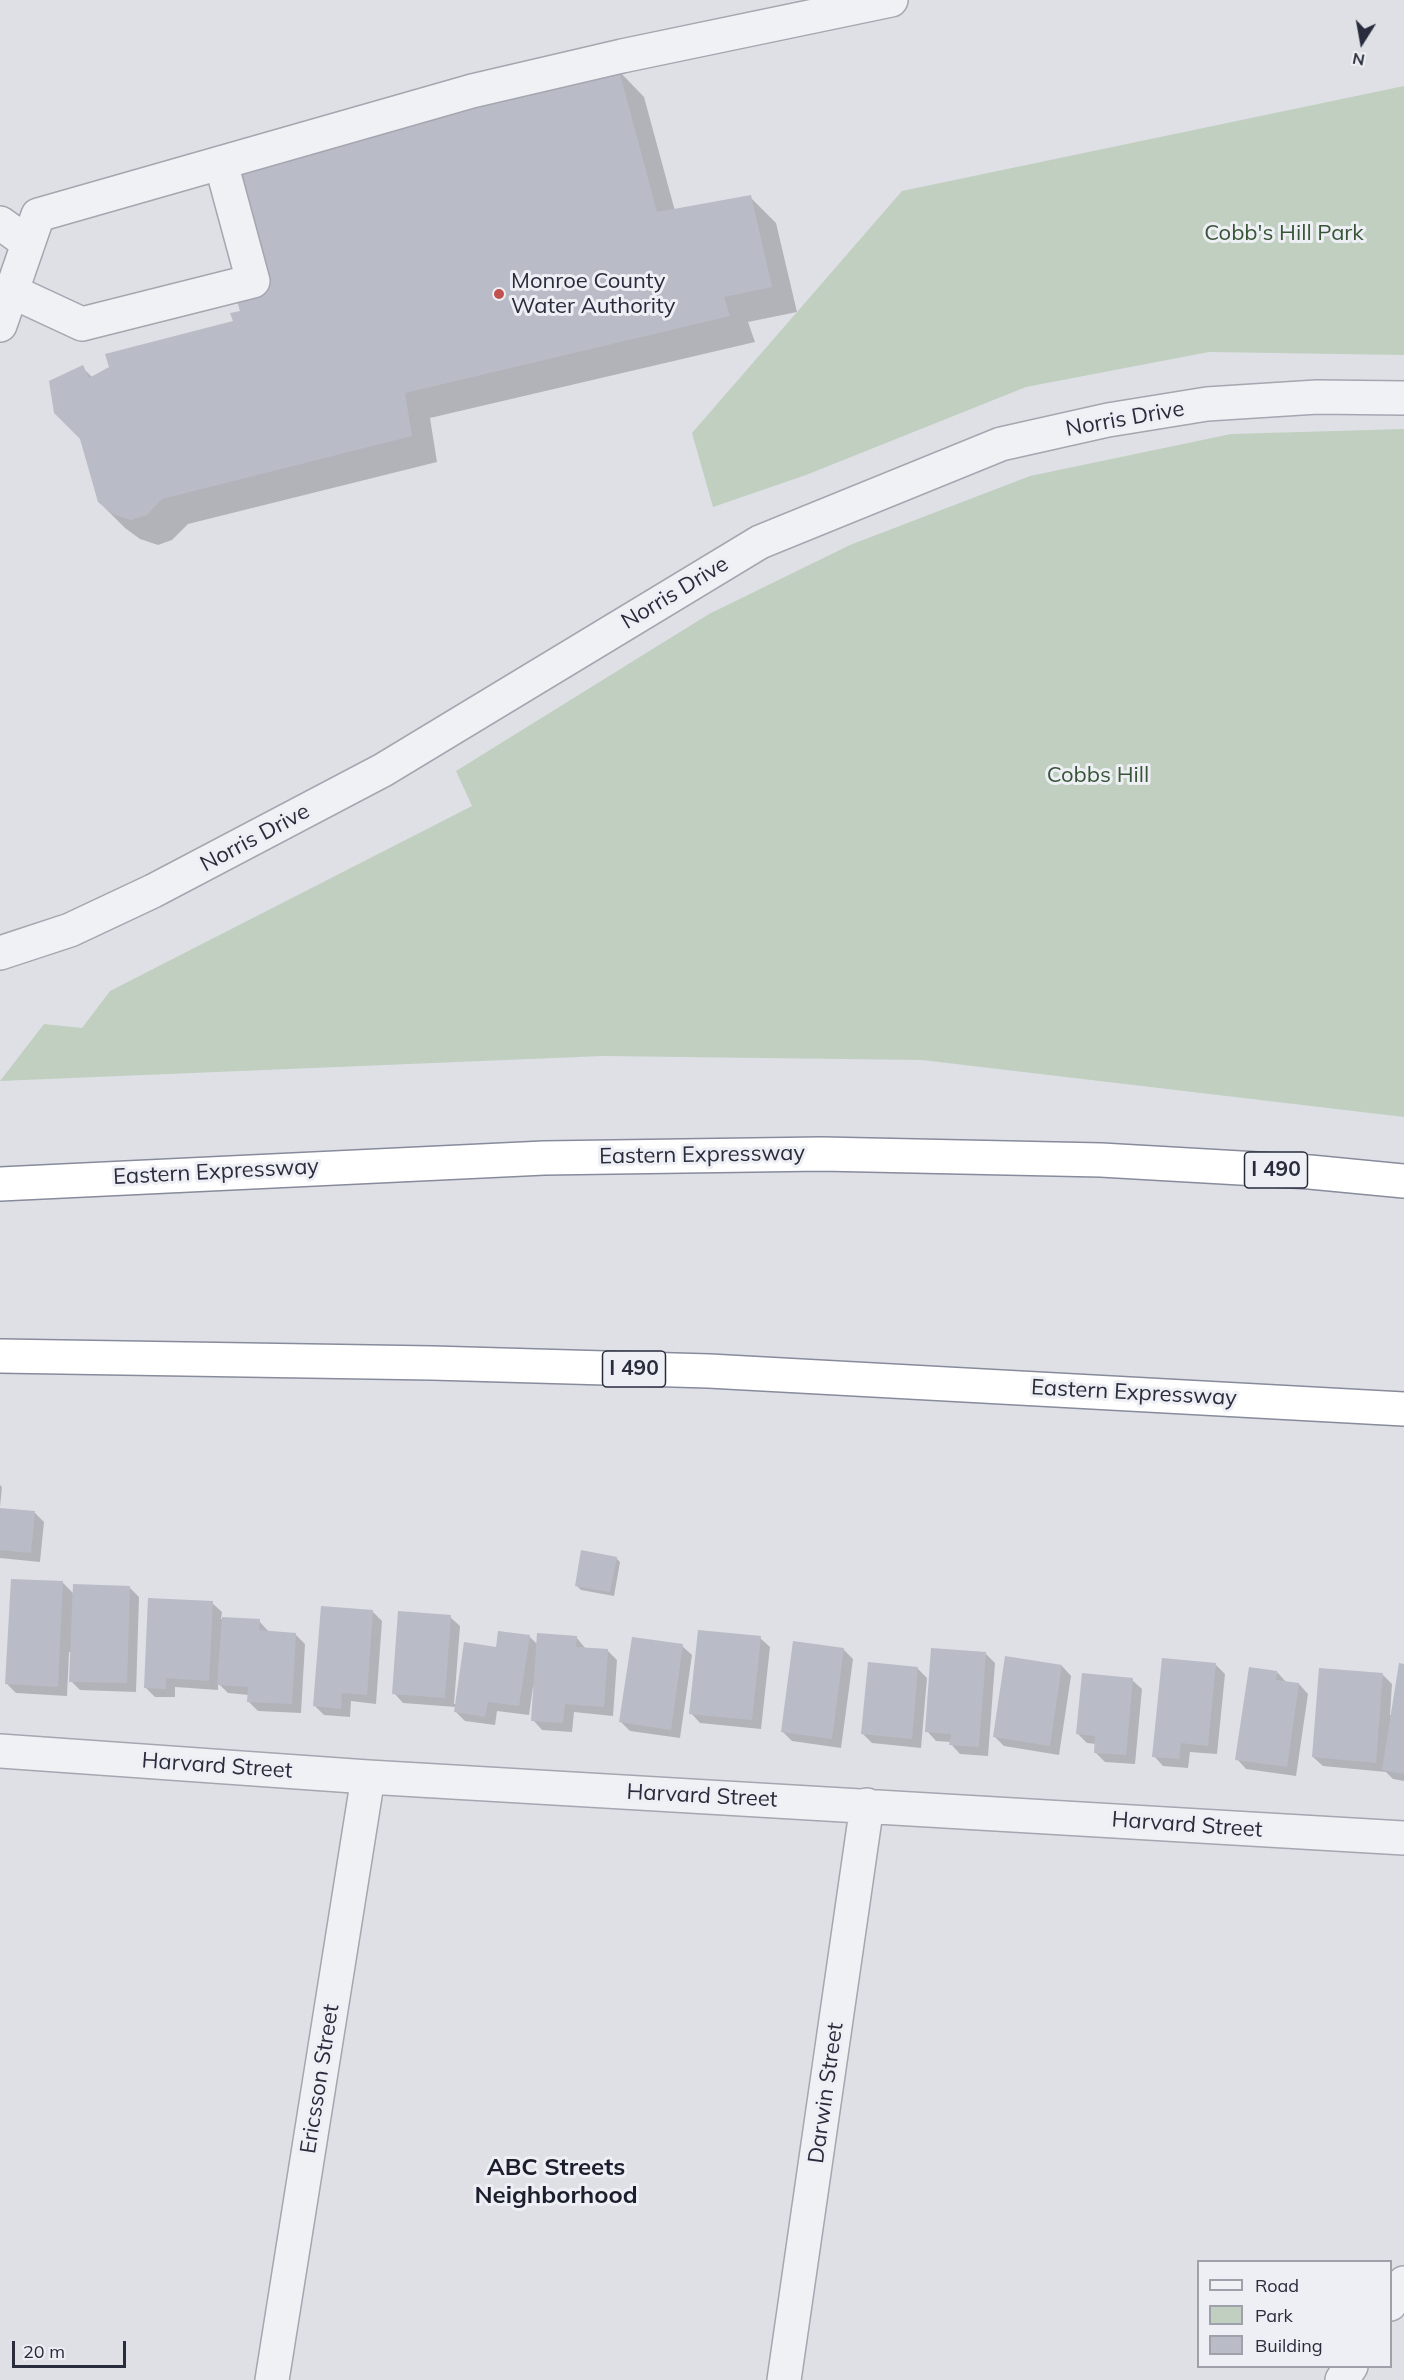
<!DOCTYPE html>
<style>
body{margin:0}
#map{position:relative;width:1404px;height:2380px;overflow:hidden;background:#dee0e6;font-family:Mulish,sans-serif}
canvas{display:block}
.legend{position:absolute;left:1197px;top:2260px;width:195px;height:108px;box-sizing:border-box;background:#edeff4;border:2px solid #9fa1aa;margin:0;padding:8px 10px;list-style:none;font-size:18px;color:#292c3c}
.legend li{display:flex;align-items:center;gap:12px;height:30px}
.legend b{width:30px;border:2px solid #9fa1aa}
.north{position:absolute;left:1332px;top:12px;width:60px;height:60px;-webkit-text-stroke:4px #edeff4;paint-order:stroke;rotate:191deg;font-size:16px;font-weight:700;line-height:24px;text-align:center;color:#292c3c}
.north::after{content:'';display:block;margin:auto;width:21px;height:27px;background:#292c3c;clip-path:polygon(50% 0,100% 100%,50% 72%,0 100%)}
.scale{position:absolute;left:12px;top:2341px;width:114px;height:27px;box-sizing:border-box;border:3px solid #292c3c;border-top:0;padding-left:8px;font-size:18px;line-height:21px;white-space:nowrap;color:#292c3c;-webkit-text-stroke:4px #edeff4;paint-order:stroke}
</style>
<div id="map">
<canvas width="1404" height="2380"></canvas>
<ul class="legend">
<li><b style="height:8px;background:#f0f1f5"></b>Road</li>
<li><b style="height:16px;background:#c1cfc0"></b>Park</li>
<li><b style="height:16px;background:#b9bbc6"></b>Building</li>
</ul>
<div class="north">N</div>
<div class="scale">20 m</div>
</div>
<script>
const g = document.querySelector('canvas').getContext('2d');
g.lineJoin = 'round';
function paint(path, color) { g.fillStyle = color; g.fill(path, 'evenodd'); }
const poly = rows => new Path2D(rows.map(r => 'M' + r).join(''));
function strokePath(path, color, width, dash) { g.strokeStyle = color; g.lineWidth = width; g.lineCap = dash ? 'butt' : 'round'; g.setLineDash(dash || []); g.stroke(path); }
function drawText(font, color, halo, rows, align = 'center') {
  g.font = font + ' Mulish,sans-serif'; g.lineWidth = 6; g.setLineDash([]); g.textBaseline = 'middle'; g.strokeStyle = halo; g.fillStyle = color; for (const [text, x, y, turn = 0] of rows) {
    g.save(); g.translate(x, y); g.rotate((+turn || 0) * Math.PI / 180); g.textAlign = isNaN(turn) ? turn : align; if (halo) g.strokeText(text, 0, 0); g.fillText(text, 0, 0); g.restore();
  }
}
paint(poly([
 [1404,86,1404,355,1209,352,1026,387,806,475,713,507,692,433,902,191],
 [1404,429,1404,1117,922,1060,602,1056,0,1081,44,1024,82,1028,110,991,472,806,456,771,709,614,850,545,1030,476,1231,434]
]), '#c1cfc0');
paint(poly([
 [619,71,644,97,675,211,750,197,776,223,797,312,748,322,755,342,430,418,437,462,188,524,172,540,158,545,140,539,125,528,99,502,82,367,93,378,236,322,242,312,270,292],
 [0,1485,2,1487,0,1507],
 [0,1509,35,1513,44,1522,40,1562,0,1558],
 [616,1558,620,1562,614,1596,581,1590,576,1585],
 [62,1582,74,1594,130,1588,139,1597,136,1692,80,1690,71,1681,72,1652,69,1652,67,1696,16,1693,7,1684],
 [212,1603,222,1612,221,1619,259,1621,269,1632,295,1634,305,1644,301,1713,258,1711,248,1701,249,1695,228,1693,218,1683,218,1690,175,1687,175,1697,155,1697,145,1687],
 [373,1612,382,1621,376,1704,351,1701,350,1717,324,1715,314,1705],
 [450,1617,460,1626,454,1704,457,1704,497,1648,529,1636,538,1645,576,1637,586,1649,607,1650,617,1660,613,1716,574,1712,572,1732,542,1730,533,1720,535,1687,533,1687,529,1715,497,1711,495,1725,465,1721,456,1712,456,1707,403,1703,394,1693],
 [760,1638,770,1647,761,1729,700,1723,691,1713],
 [682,1646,692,1655,680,1738,630,1731,621,1722],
 [843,1649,853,1659,841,1748,792,1741,783,1732],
 [986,1654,995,1663,988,1756,960,1754,951,1744,951,1742,936,1741,927,1731],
 [1216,1665,1225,1674,1217,1754,1190,1752,1188,1768,1163,1766,1154,1756],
 [1404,1665,1404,1781,1393,1779,1386,1772,1323,1766,1313,1757,1383,1675,1392,1684,1390,1715,1392,1715],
 [1062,1666,1071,1676,1059,1755,1004,1746,995,1737],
 [917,1668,927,1678,921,1748,872,1743,863,1734],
 [1277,1672,1287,1683,1299,1684,1308,1694,1296,1776,1246,1769,1237,1759],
 [1132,1680,1142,1689,1135,1764,1105,1762,1095,1752,1096,1744,1087,1743,1078,1734]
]), '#0003');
paint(poly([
 [619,70,657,212,751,195,772,287,724,297,730,316,405,393,412,436,162,499,147,515,131,520,113,514,98,502,80,439,54,413,49,381,83,365,89,378,109,367,105,354,233,321,230,313,240,311,237,301,268,291,238,172],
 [0,1508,35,1511,31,1553,0,1550],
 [581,1550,617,1557,610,1592,575,1586],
 [11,1579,63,1581,58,1687,5,1684],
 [73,1584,130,1586,127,1683,69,1682],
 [148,1598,213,1601,209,1681,166,1678,166,1689,144,1688],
 [321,1606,373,1610,367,1695,342,1693,341,1709,313,1706],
 [398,1611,451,1615,445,1698,392,1694],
 [222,1617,260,1619,259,1630,296,1633,292,1704,247,1702,248,1687,217,1685],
 [698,1630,761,1636,752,1720,689,1714],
 [498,1631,530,1635,519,1706,488,1702,485,1717,454,1712,464,1642,496,1647],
 [537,1633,577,1636,576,1647,608,1649,604,1707,565,1704,563,1723,531,1721],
 [632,1637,683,1644,671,1730,619,1722],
 [793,1641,844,1648,832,1739,781,1732],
 [931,1648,986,1652,979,1747,949,1745,951,1734,925,1732],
 [1005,1656,1062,1665,1050,1746,993,1737],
 [1162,1658,1216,1663,1208,1746,1181,1743,1179,1759,1152,1757],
 [868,1662,918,1667,912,1739,861,1734],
 [1399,1663,1404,1664,1404,1774,1382,1770],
 [1249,1667,1277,1671,1276,1680,1299,1683,1287,1767,1235,1760],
 [1319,1668,1383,1673,1376,1763,1312,1757],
 [1082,1673,1133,1678,1126,1755,1094,1753,1095,1736,1076,1734]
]), '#b9bbc6');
const minor = poly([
 [0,223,28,243],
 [11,291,82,324,253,281,221,163],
 [0,325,38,215,472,91,622,56,891,0],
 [0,953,70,930,153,891,383,770,760,542,1001,444,1108,420,1207,404,1317,397,1404,398],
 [0,1751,368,1777,1404,1838],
 [1390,2304,1404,2283],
 [272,2380,368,1777],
 [784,2380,867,1805],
 [1342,2380,1351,2366]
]);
const highway = poly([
 [0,1184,544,1158,822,1154,1101,1160,1310,1172,1404,1181],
 [0,1356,432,1363,709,1371,1404,1409]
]);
strokePath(minor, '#a4a6b0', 36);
strokePath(highway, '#878b9b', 36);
strokePath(minor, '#f0f1f5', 33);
strokePath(highway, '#fff', 33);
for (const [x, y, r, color] of [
 [499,294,6,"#c1524e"]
]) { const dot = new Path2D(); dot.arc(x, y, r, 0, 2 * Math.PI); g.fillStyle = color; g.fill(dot); strokePath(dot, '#edeff4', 2); }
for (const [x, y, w] of [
 [1276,1170,63],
 [634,1369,63]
]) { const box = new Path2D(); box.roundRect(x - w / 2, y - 18, w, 36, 4.5); g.fillStyle = '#edeff4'; g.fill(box); strokePath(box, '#292c3c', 1.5); }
drawText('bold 21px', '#292c3c', null, [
 ["I 490",1276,1170],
 ["I 490",634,1369]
]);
drawText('22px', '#385637', '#edeff4', [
 ["Cobb's Hill Park",1284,233],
 ["Cobbs Hill",1098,775]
]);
drawText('22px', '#292c3c', '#edeff4', [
 ["Monroe County",511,281],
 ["Water Authority",511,306]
], 'left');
drawText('22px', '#292c3c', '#edeff4', [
 ["Norris Drive",1125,419,-10],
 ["Norris Drive",675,593,-31],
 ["Norris Drive",255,838,-28],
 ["Eastern Expressway",702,1155,-1],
 ["Eastern Expressway",216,1172,-3],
 ["Eastern Expressway",1134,1393,3],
 ["Harvard Street",217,1766,4],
 ["Harvard Street",702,1796,3],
 ["Harvard Street",1187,1825,4],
 ["Ericsson Street",320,2079,-81],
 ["Darwin Street",826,2093,-82]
]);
drawText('bold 24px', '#1b1e2c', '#edeff4', [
 ["ABC Streets",556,2168],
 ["Neighborhood",556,2196]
]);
</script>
